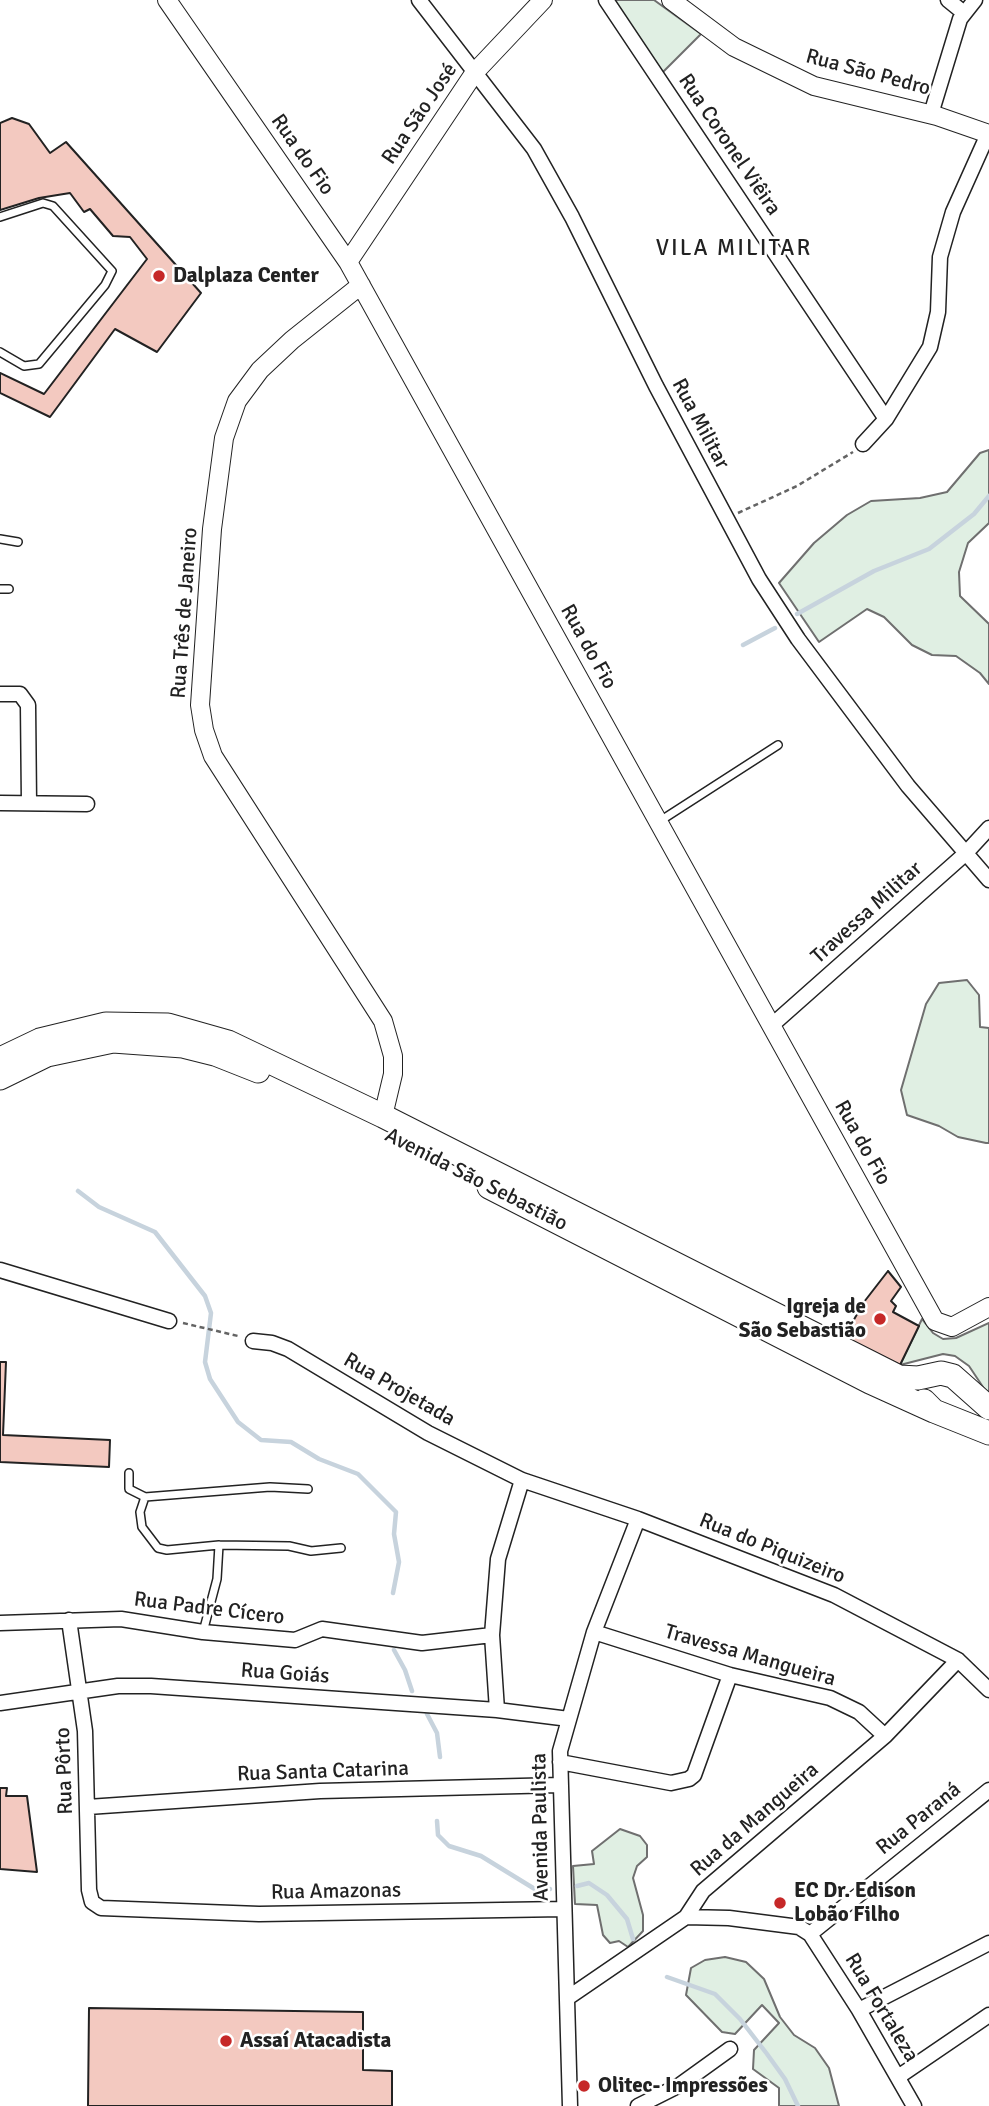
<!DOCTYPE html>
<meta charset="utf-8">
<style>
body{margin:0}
canvas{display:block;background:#fff}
</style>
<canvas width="989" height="2106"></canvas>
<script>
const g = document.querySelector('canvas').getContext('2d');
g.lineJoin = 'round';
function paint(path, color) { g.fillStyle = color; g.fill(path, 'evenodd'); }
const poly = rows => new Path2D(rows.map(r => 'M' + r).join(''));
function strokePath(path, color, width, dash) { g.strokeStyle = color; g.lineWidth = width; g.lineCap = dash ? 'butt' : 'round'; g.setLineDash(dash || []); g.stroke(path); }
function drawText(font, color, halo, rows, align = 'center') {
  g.font = font + ' Signika,sans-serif'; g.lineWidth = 5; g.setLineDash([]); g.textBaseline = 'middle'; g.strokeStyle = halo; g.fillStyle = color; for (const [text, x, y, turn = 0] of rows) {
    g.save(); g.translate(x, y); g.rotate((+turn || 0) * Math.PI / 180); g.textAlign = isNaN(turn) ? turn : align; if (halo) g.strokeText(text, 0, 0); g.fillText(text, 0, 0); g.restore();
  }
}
const green = poly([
 [613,0,654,0,701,34,661,74,613,0],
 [989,450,989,523,968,543,959,572,960,596,989,624,989,684,980,673,956,656,932,655,912,645,884,617,867,609,819,642,779,583,814,543,847,515,871,501,920,498,947,492,980,453,989,450],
 [967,980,979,995,980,1027,989,1028,989,1143,986,1143,958,1137,939,1126,907,1115,901,1090,926,1004,939,983,967,980],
 [922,1319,933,1333,943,1339,956,1338,989,1323,989,1396,969,1366,955,1356,943,1354,900,1365,922,1319],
 [620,1829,640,1836,647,1845,647,1857,637,1866,633,1878,643,1915,643,1931,628,1947,619,1941,610,1943,603,1935,597,1905,575,1904,573,1866,594,1864,592,1851,620,1829],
 [725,1957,746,1962,764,1979,780,2017,794,2035,815,2048,829,2068,839,2106,779,2106,779,2088,753,2069,754,2050,779,2023,762,2005,735,2034,722,2032,686,1995,691,1968,705,1960,725,1957]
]);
paint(green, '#e0efe3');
strokePath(green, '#6f6f6f', 2);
strokePath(poly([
 [797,614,874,571,929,549,974,514,989,496],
 [743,645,775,628],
 [78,1191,99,1207,155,1232,205,1296,211,1313,205,1362,210,1379,238,1422,261,1440,291,1442,319,1459,358,1474,396,1512,394,1534,399,1562,393,1593],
 [394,1650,405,1670,412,1691],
 [427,1714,437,1733,440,1757],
 [437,1821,438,1835,449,1846,481,1856,538,1891,550,1889],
 [577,1886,589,1883,607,1895,627,1919,633,1939],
 [667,1977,715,1994,740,2019,767,2054,785,2079,798,2106]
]), '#c7d3dd', 4.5);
const building = poly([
 [12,118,29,124,50,153,66,142,201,293,157,352,115,329,50,417,0,393,0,373,44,394,147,259,130,237,113,236,90,209,84,212,70,193,39,198,0,210,0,123,12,118],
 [888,1271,901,1287,891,1301,896,1306,893,1312,919,1326,900,1365,844,1337,864,1302,888,1271],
 [0,1362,6,1362,3,1435,110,1440,109,1467,0,1462,0,1362],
 [0,1788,7,1788,6,1796,27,1796,37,1872,0,1869,0,1788],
 [89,2008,363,2012,363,2070,392,2071,392,2106,88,2106,89,2008]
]);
paint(building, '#f3c9c0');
strokePath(building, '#222', 2);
const service = poly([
 [0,217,43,203,53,206,112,271,105,285,39,364,24,366,0,352],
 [0,539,18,542],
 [0,589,9,589],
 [660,821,778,745],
 [129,1473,129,1489,145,1497],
 [308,1489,270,1487,145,1497,140,1512,142,1527,158,1548,167,1550,219,1545,289,1546,311,1551,341,1548],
 [203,1632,217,1579,219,1545]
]);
const minor = poly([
 [419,0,534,149,572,217,656,386,759,579,798,639,908,786,989,880],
 [606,0,886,419],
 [948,0,964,13],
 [931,114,960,19,975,0],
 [863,444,886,419,930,347,938,312,940,257,953,212,988,134],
 [0,694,20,694,28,705,29,803],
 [0,803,87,804],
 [771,1026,965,854,989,828],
 [0,1270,169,1321],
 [253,1341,272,1343,288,1349,428,1433,522,1480,638,1519,834,1595,958,1660,989,1690],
 [69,1620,85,1731,89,1890,92,1902,101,1908,259,1914,563,1909],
 [0,1623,121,1619,203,1632,295,1640,322,1629,422,1643,492,1635],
 [594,1632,730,1675,830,1698,859,1712,885,1736],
 [0,1703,118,1686,151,1686,497,1710,569,1719],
 [497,1710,492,1635,498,1559,522,1480],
 [560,1762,671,1783,689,1779,694,1775,730,1675],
 [88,1807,320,1791,560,1785],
 [686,1917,729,1918,799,1927,810,1934,859,2010,914,2106],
 [810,1934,989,1790],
 [569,1997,686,1917,703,1891,885,1736,958,1660],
 [859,2010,989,1943],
 [898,2077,989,2015],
 [570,2106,560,1751,594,1632,638,1519],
 [638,2106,680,2085,730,2049]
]);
const tertiary = poly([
 [167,0,348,262,935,1321,952,1327,989,1307],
 [671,0,734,47,814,86,937,116,989,134],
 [348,262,475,72,543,0],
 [361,285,292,340,260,370,237,401,224,438,212,529,200,705,204,730,213,756,383,1021,393,1056,393,1074,383,1116]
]);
const primary = poly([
 [0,1059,40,1040,106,1024,168,1025,228,1042,383,1116,899,1377,918,1378,941,1373,953,1376,989,1408],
 [0,1078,47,1055,113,1041,183,1046,215,1054,258,1071],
 [489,1187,870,1382,934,1411],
 [924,1401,934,1411,989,1433]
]);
strokePath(service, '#222', 10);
strokePath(minor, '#222', 17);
strokePath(tertiary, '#222', 20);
strokePath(primary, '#222', 25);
strokePath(poly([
 [738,513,797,486,853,452],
 [183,1323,238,1336]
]), '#646464', 2.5, [5, 3.5]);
strokePath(service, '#fff', 7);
strokePath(minor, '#fff', 14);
strokePath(tertiary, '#fff', 18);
strokePath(primary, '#fff', 23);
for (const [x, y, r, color] of [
 [159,276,7,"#c62828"],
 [880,1319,7,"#c62828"],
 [780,1903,7,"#c62828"],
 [226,2041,7,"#c62828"],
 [584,2086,7,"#c62828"]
]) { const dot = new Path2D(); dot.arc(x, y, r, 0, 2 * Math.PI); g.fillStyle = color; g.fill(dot); strokePath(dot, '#fff', 2.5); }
drawText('21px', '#222', '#fff', [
 ["Rua São Pedro",868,73,15],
 ["Rua São José",420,114,-56],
 ["Rua Coronel Viêira",729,145,56],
 ["Rua do Fio",302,155,55],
 ["Rua Militar",700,424,62],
 ["Rua Três de Janeiro",185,613,-86],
 ["Rua do Fio",588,647,61],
 ["Travessa Militar",867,913,-42],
 ["Rua do Fio",862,1143,61],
 ["Avenida São Sebastião",476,1180,27],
 ["Rua Projetada",399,1390,30],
 ["Rua do Piquizeiro",772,1549,22],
 ["Rua Padre Cícero",209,1609,7],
 ["Travessa Mangueira",750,1656,16],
 ["Rua Goiás",285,1674,4],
 ["Rua Pôrto",65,1771,-92],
 ["Rua Santa Catarina",323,1772,-2],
 ["Rua Paraná",919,1819,-39],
 ["Rua da Mangueira",755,1820,-41],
 ["Avenida Paulista",541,1827,-91],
 ["Rua Amazonas",336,1892,-1],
 ["Rua Fortaleza",881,2008,59]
]);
drawText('bold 21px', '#222', '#fff', [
 ["Dalplaza Center",173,276],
 ["Igreja de",866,1307,"right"],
 ["São Sebastião",866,1331,"right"],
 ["EC Dr. Edison",794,1891],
 ["Lobão Filho",794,1915],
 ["Assaí Atacadista",240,2041],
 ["Olitec- Impressões",598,2086]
], 'left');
g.letterSpacing = '2px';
drawText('23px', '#222', '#fff', [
 ["VILA MILITAR",734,249]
]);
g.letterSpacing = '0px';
</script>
